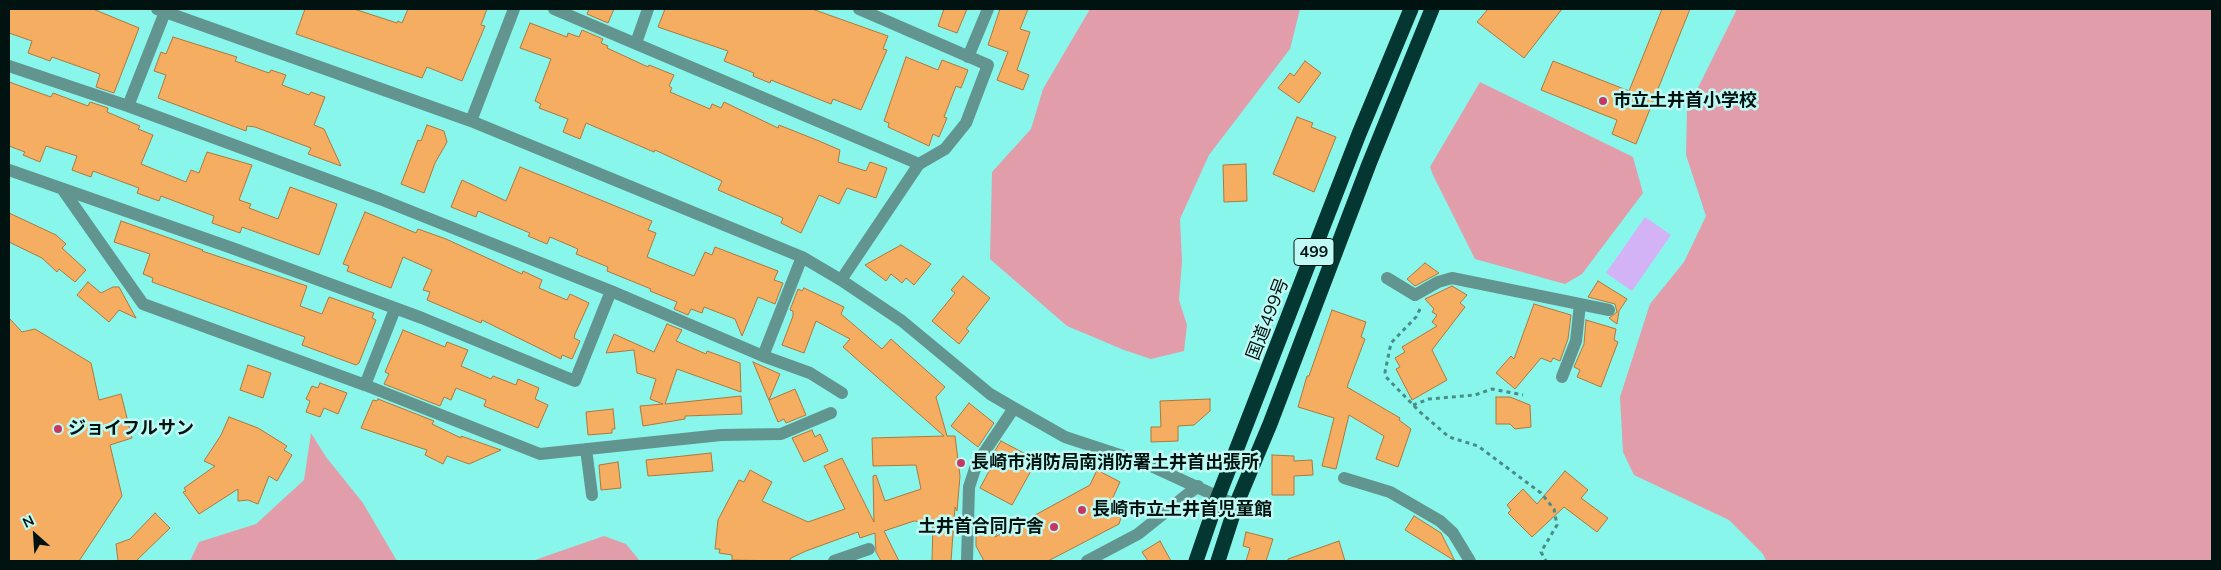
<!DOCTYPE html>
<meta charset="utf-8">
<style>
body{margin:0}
#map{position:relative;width:2221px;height:570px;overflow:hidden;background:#89f6eb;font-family:Mulish,sans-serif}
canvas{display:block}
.frame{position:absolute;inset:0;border:10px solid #001311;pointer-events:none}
.north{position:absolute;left:10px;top:510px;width:50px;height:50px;-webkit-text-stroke:4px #bffbf4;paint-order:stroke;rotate:334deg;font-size:14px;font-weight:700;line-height:20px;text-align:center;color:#001311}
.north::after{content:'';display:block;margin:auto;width:18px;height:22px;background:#001311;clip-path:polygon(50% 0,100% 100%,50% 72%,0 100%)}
</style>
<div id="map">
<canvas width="2221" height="570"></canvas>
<div class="frame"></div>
<div class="north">N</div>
</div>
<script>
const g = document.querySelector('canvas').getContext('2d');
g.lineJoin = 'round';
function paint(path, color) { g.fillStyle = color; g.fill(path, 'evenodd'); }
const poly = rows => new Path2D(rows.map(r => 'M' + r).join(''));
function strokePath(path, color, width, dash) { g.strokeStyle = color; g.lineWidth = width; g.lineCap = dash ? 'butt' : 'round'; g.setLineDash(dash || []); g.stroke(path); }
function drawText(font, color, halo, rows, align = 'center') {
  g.font = font + ' Mulish,"Noto Sans JP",sans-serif'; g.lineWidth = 5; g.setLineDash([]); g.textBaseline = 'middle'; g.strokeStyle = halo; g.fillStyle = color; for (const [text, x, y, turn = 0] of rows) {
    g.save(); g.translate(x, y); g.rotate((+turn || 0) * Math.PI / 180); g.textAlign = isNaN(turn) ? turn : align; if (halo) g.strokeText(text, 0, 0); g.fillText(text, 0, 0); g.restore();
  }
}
paint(poly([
 [1090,9,1300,9,1290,49,1209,155,1180,219,1182,261,1179,300,1187,325,1184,351,1151,359,1124,350,1067,326,990,259,992,172,1031,129,1043,89],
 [1737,9,2212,9,2212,561,1766,561,1763,554,1729,520,1634,475,1623,452,1620,397,1650,304,1684,262,1706,216,1686,155,1687,110],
 [1480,82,1633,157,1643,193,1582,274,1565,284,1475,259,1433,175,1430,167],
 [311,433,326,457,363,503,397,561,190,561,199,542,256,524,304,480],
 [604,536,626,544,640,561,532,561]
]), '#e19daa');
paint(poly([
 [1645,217,1671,235,1632,291,1606,273]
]), '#d4b2f6');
const building = poly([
 [9,9,93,9,139,28,114,93,96,87,100,74,52,57,50,61,28,53,32,41,9,33,9,9],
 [305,9,354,9,397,23,398,21,402,23,408,9,487,9,481,25,485,26,462,81,427,67,422,78,296,34,305,9],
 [589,9,614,9,608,23,587,14,589,9],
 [665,9,812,9,888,36,883,49,887,50,861,110,833,99,831,104,771,80,770,83,753,76,754,73,724,61,728,51,658,27,665,9],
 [944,9,967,9,957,33,938,26,944,9],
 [1000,9,1028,9,1020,29,1030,32,1017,70,1029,75,1023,90,997,80,1008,52,988,45,1000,9],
 [1488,9,1562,9,1524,58,1477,22,1488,9],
 [1662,9,1690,9,1636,144,1612,134,1617,120,1541,90,1553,61,1629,91,1662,9],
 [530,23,567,37,568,33,579,37,582,30,603,39,601,43,608,46,607,48,648,67,649,65,674,75,669,86,672,88,670,92,710,109,712,104,721,108,724,102,778,128,779,125,819,141,840,150,838,162,866,171,870,162,887,168,876,198,847,188,839,204,819,195,801,233,781,223,783,218,718,190,722,181,655,150,654,152,586,123,580,139,563,132,568,119,539,108,541,104,535,101,551,59,520,48,530,23],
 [173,37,237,57,235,61,269,73,271,70,286,75,282,85,309,95,311,92,325,97,314,125,324,129,341,166,308,154,311,148,255,127,247,126,246,131,158,98,166,75,154,71,161,52,166,54,173,37],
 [906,57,938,70,942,60,968,70,961,88,956,86,944,117,947,118,939,137,933,134,929,146,888,127,889,123,884,121,906,57],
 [1305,61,1321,73,1299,103,1278,88,1290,73,1294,76,1305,61],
 [9,82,51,97,53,93,88,106,90,102,108,108,107,112,140,126,138,129,153,135,141,164,186,182,191,170,199,173,207,152,252,165,239,200,251,204,249,208,278,219,290,187,337,204,319,255,242,227,240,233,212,223,214,216,161,196,159,201,137,193,139,188,93,171,91,177,72,170,77,156,46,146,40,162,23,155,25,152,9,146,9,82],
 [1297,117,1313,123,1311,127,1336,137,1314,192,1273,174,1297,117],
 [427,125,444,131,447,142,435,163,424,193,401,184,418,140,421,141,427,125],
 [1246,164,1247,201,1224,202,1223,165,1246,164],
 [520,167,652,221,648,230,656,233,647,257,694,276,705,252,712,255,715,247,778,271,774,280,783,283,775,304,758,297,742,336,735,319,704,307,702,313,691,309,688,315,674,309,677,302,650,291,651,289,607,271,608,267,576,254,578,249,550,237,547,244,528,236,530,233,478,211,476,217,451,207,462,180,506,201,520,167],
 [365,212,416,233,418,229,446,239,522,274,523,271,542,280,539,288,567,300,570,294,589,303,575,334,574,338,580,341,572,359,562,355,561,359,482,320,481,323,427,300,430,292,423,290,432,270,403,257,391,288,347,271,349,266,343,264,365,212],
 [9,213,56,235,66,244,62,248,86,270,75,282,59,269,57,272,42,258,9,242,9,213],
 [121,221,203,250,202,251,307,286,300,306,322,314,329,297,374,313,372,318,376,320,359,363,356,365,302,345,305,337,152,282,153,278,143,274,150,254,114,242,121,221],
 [901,245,931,264,914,285,906,278,902,283,891,274,886,281,865,265,901,245],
 [1425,263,1439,273,1415,286,1407,279,1425,263],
 [963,276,990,298,966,329,969,331,959,344,932,321,955,293,951,290,963,276],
 [1598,281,1627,299,1619,311,1617,324,1609,318,1617,312,1615,304,1588,297,1598,281],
 [88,282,101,293,113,287,119,287,136,318,119,310,109,322,77,295,88,282],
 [1452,286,1467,295,1460,303,1465,307,1432,350,1447,380,1412,400,1396,369,1400,367,1395,358,1405,352,1402,347,1437,326,1432,322,1437,315,1432,312,1434,309,1425,299,1452,286],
 [804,288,844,307,841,314,882,349,891,339,945,387,936,397,947,436,955,436,960,476,957,511,955,507,951,561,932,561,933,523,914,521,884,531,899,561,881,561,876,552,875,533,860,538,858,532,806,551,791,558,789,561,732,560,732,555,719,553,720,549,715,549,718,520,739,480,744,482,750,470,772,482,762,501,808,522,845,509,824,466,842,458,874,522,873,476,876,475,885,501,921,489,916,465,873,466,872,438,944,436,843,347,850,339,816,321,804,353,782,345,793,316,793,311,790,310,798,289,802,291,804,288],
 [1534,304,1571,315,1568,339,1560,361,1553,358,1551,362,1541,358,1515,389,1496,373,1511,356,1514,359,1534,304],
 [1332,310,1366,322,1361,337,1365,339,1347,387,1400,418,1399,420,1411,429,1398,467,1376,459,1384,436,1349,415,1336,469,1322,466,1334,418,1298,407,1307,376,1309,376,1332,310],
 [9,318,22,332,35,329,91,363,99,400,121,394,132,438,110,445,122,496,79,561,9,561,9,318],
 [1586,320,1616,329,1614,340,1618,342,1601,387,1577,377,1580,370,1574,367,1584,344,1586,320],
 [667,324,682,330,676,341,706,354,707,351,740,363,741,392,677,369,665,404,741,396,742,414,685,416,685,419,643,426,640,406,663,404,650,399,656,379,637,373,634,350,606,353,614,334,654,352,667,324],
 [403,330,445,347,447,342,468,350,461,366,491,379,493,376,516,385,518,379,539,388,535,399,548,405,538,428,484,406,486,400,456,388,451,400,444,397,440,406,384,384,389,374,385,372,403,330],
 [753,362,780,374,769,400,795,389,806,415,786,423,784,419,778,422,753,362],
 [248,365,271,373,263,398,240,390,248,365],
 [320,383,347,393,338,414,324,408,320,417,306,412,310,401,306,399,312,386,318,388,320,383],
 [1496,397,1510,397,1530,405,1531,427,1515,429,1510,424,1496,424,1496,397],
 [378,399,434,421,432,424,461,438,461,436,501,450,469,464,447,456,443,464,425,455,427,450,361,428,373,400,377,401,378,399],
 [1210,399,1210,411,1194,425,1178,426,1178,441,1151,442,1151,427,1161,427,1160,401,1210,399],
 [969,403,994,423,978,447,951,426,969,403],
 [613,409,615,429,612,429,612,433,588,435,586,412,613,409],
 [229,417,258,428,287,446,284,450,292,455,277,481,269,476,258,504,248,500,238,501,238,489,199,514,183,492,186,491,184,488,215,466,204,461,221,435,229,417],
 [812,430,815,437,820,434,828,451,804,462,792,438,812,430],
 [1001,441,1037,460,1012,505,980,488,995,460,991,457,1001,441],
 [711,453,713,471,648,476,646,460,711,453],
 [1272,455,1294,456,1294,461,1312,460,1313,475,1294,476,1294,495,1272,495,1272,455],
 [618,462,621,488,601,490,599,465,618,462],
 [1097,470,1120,482,1109,506,1127,499,1119,524,1048,561,984,561,976,546,976,532,1007,515,995,537,1090,485,1097,470],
 [1565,471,1588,490,1581,498,1608,518,1597,532,1564,507,1532,537,1508,513,1511,510,1507,505,1523,489,1537,504,1565,471],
 [155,513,170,528,136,561,118,561,116,544,130,539,155,513],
 [1414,516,1441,533,1455,561,1405,530,1414,516],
 [1246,532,1273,539,1266,561,1246,561,1250,548,1243,546,1246,532],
 [1160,541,1171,561,1148,561,1142,552,1160,541],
 [1339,541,1345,561,1288,561,1288,559,1339,541]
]);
paint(building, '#f5ae61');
strokePath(building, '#ae773b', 1);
strokePath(poly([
 [1420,309,1416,317,1391,343,1385,372,1386,377,1420,412,1449,437,1478,446,1541,493,1554,509,1557,525,1541,552,1546,561],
 [1413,405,1429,399,1475,395,1492,389,1523,395]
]), '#498d86', 3, [4, 4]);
strokePath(poly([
 [157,9,471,121,802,257,841,280,902,321,990,394,1014,408,1065,437,1147,464,1236,505],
 [554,9,919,164],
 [636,43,648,9],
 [968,57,988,9],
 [9,66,128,106,380,199,611,291],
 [128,106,165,12],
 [471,121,514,9],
 [9,170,232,248,422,318,575,381,611,291,763,356,802,257],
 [63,190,143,304,365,385,540,454,721,435,781,434,831,413],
 [1387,278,1415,295,1438,282,1452,278,1609,310],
 [841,280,919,164,945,149,966,123,988,65,859,9],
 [763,356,810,373,842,393],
 [1562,377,1576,341,1580,304],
 [365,385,395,309],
 [586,449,592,495],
 [1344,478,1390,492,1440,521,1453,533,1470,561],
 [834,561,869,549],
 [967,561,969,487,977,463,1014,408],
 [1087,561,1138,534,1198,486]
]), '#629590', 12);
strokePath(poly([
 [1196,561,1218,497,1359,134,1411,9],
 [1218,561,1236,505,1270,424,1369,164,1432,9]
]), '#043632', 15);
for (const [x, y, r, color] of [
 [1603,101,5,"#c63863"],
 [58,429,5,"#c63863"],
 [961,463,5,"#c63863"],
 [1082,510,5,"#c63863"],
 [1054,527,5,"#c63863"]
]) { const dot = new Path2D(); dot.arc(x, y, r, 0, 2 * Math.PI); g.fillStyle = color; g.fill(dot); strokePath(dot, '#bffbf4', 2); }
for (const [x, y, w] of [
 [1314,252,40]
]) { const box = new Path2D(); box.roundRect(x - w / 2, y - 13.5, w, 27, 4); g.fillStyle = '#bffbf4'; g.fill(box); strokePath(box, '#001311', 1); }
drawText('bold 16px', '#001311', null, [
 ["499",1314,252]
]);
drawText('bold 18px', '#001311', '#bffbf4', [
 ["市立土井首小学校",1613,101],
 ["ジョイフルサン",68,429],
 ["長崎市消防局南消防署土井首出張所",971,463],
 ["長崎市立土井首児童館",1092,510],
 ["土井首合同庁舎",1044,527,"right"]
], 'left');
drawText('18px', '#001311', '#bffbf4', [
 ["国道499号",1268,319,-69]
]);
</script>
